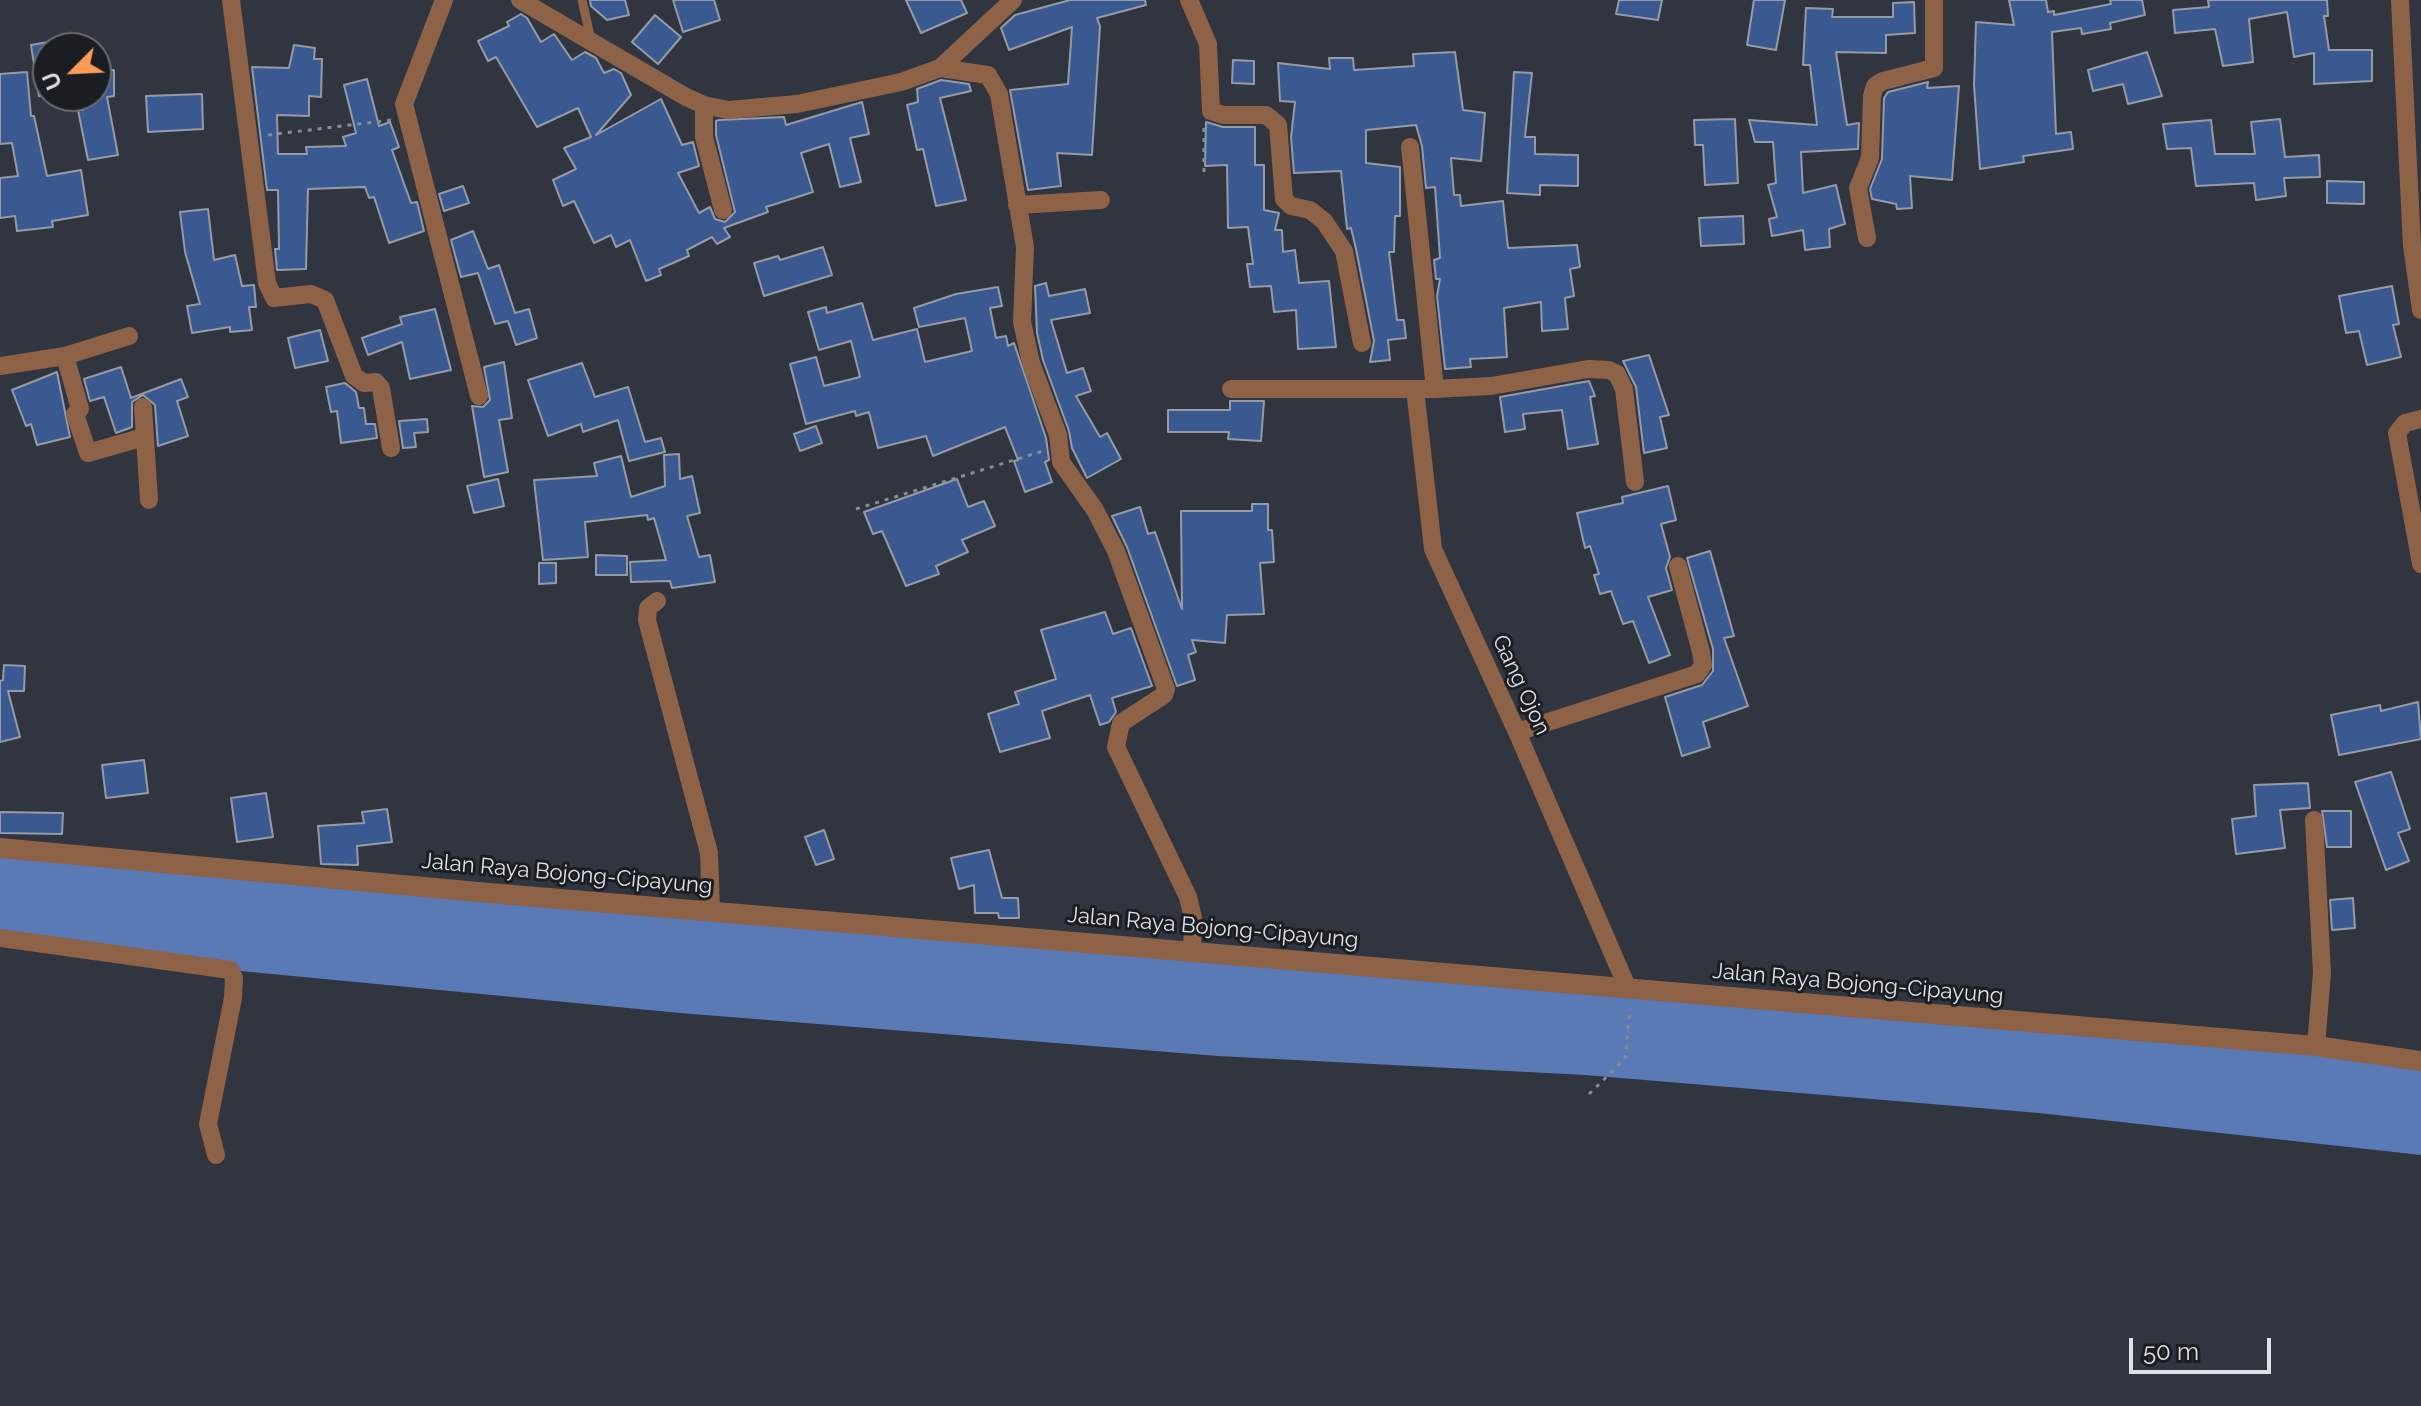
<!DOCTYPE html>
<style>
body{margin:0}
#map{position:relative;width:2421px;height:1406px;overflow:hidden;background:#30353f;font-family:Raleway,sans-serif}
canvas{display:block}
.north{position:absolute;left:32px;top:32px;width:80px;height:80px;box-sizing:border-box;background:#1a1d21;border:2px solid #686b70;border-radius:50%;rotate:246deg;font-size:22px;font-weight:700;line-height:32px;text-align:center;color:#dde0e6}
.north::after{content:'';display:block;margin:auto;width:28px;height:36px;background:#fe9b58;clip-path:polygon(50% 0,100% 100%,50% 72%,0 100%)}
.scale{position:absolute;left:2129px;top:1338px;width:142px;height:36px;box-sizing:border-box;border:4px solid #dde0e6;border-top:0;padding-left:10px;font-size:24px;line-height:28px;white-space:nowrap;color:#dde0e6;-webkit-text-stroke:6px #1a1d21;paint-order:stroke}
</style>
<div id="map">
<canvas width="2421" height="1406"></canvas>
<div class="north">U</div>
<div class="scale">50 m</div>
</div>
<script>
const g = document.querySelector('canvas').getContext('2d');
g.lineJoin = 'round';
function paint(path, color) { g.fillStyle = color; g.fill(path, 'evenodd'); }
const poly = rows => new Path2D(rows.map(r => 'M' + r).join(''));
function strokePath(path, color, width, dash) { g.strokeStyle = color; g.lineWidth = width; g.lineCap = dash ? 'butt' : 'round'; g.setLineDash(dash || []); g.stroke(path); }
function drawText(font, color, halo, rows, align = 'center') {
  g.font = font + ' Raleway,sans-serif'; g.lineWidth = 6; g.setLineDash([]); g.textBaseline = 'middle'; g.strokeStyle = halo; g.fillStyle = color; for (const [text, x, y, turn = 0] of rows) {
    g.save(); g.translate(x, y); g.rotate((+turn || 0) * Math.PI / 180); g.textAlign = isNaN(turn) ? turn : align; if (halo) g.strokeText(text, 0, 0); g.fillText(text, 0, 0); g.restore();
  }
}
paint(poly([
 [0,847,2421,1061,2421,1155,2039,1113,1585,1075,1218,1056,680,1013,230,970,0,938]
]), '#597ab5');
const building = poly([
 [590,0,625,0,629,15,607,20,591,6,590,0],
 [673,0,714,0,720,20,683,32,673,0],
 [906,0,961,0,967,13,921,33,906,0],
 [1070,0,1145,0,1146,5,1097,18,1100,26,1092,155,1057,153,1061,186,1028,190,1010,90,1068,84,1072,27,1009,50,1001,28,1015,15,1070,0],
 [1619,0,1662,0,1658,20,1616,14,1619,0],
 [1754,0,1785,0,1776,50,1747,45,1754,0],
 [2009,0,2046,0,2048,12,2054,11,2054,15,2111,4,2110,0,2142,0,2145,15,2110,23,2111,29,2082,34,2081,28,2052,32,2056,134,2071,132,2073,149,2023,156,2024,162,1980,169,1974,85,1976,22,2014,25,2009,0],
 [2208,0,2327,0,2328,16,2324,16,2329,50,2372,50,2372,81,2314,84,2314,53,2294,57,2287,12,2249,19,2253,62,2223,66,2215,29,2175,33,2173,10,2209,7,2208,0],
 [1914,2,1915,33,1886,35,1886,53,1836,52,1847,125,1859,123,1858,149,1801,152,1803,193,1836,185,1845,224,1829,229,1830,247,1805,250,1803,230,1772,236,1769,219,1777,217,1768,185,1776,183,1773,142,1755,142,1749,120,1817,125,1810,65,1803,65,1806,8,1833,9,1832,17,1893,17,1893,3,1914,2],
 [521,14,527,18,541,42,554,34,572,60,585,52,596,58,604,73,614,69,621,73,631,95,596,135,661,99,682,145,693,142,699,166,678,173,699,213,710,207,715,219,725,222,735,212,716,135,716,121,719,120,784,117,786,125,862,102,869,134,850,138,861,182,840,187,829,144,801,153,813,192,766,207,768,212,724,228,730,237,717,244,712,237,687,250,689,256,659,269,661,275,646,281,630,240,616,247,611,235,594,243,574,201,563,206,553,180,576,169,564,148,591,137,578,108,537,127,496,57,488,61,478,41,509,26,507,22,521,14],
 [655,15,681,37,658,64,632,42,655,15],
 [48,42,48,95,39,96,31,45,48,42],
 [294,45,315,48,314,59,322,59,321,97,309,96,309,116,277,115,278,154,307,154,306,147,346,146,343,137,356,133,344,85,367,79,379,126,390,122,399,147,392,150,411,203,417,202,424,231,389,243,374,197,369,198,365,187,308,189,306,269,277,270,275,249,279,249,278,190,267,190,252,67,289,68,294,45],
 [1455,52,1463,110,1485,113,1481,161,1451,158,1454,195,1460,195,1461,206,1503,201,1508,248,1577,245,1580,267,1570,269,1574,296,1565,298,1568,329,1542,331,1541,302,1504,308,1507,357,1470,359,1471,367,1445,369,1437,296,1440,279,1436,279,1434,260,1440,258,1435,187,1426,188,1422,146,1416,125,1366,130,1366,163,1400,167,1400,216,1395,216,1394,252,1389,252,1397,320,1404,320,1406,338,1388,340,1390,360,1370,362,1374,341,1356,249,1351,228,1347,229,1341,171,1294,173,1291,137,1295,102,1280,101,1278,63,1330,69,1329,58,1353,58,1354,70,1414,66,1413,54,1455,52],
 [2147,52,2162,96,2128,104,2123,84,2093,91,2088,70,2147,52],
 [1233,60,1254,61,1254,84,1232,83,1233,60],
 [96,70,114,70,114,96,107,97,118,155,88,160,78,110,83,110,83,96,96,96,96,70],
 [27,72,31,116,34,116,47,176,81,170,88,215,52,221,53,227,17,231,15,216,0,218,0,178,18,176,12,143,0,144,0,74,27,72],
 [1514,72,1532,73,1525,137,1535,137,1535,154,1578,155,1578,186,1540,185,1540,195,1507,193,1514,72],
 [941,80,969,84,971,91,940,98,966,200,936,206,923,149,917,150,907,105,918,102,917,89,941,80],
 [1928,82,1927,88,1959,86,1952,180,1910,176,1912,208,1897,209,1896,204,1872,199,1870,189,1882,159,1884,98,1888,92,1928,82],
 [202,94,203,129,148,132,146,96,202,94],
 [1735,119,1738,183,1705,185,1703,145,1695,145,1694,120,1735,119],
 [2280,119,2285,157,2319,155,2320,177,2284,178,2286,196,2256,200,2254,183,2196,186,2191,148,2167,149,2163,124,2211,120,2215,154,2255,154,2251,122,2280,119],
 [1206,122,1223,127,1255,127,1255,165,1264,165,1264,210,1279,213,1275,230,1282,230,1283,252,1295,250,1299,283,1329,281,1336,347,1298,349,1296,310,1274,312,1271,286,1250,287,1247,264,1253,264,1248,227,1228,228,1227,165,1205,166,1206,122],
 [2327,181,2364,182,2364,204,2327,203,2327,181],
 [463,186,469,203,444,211,439,194,463,186],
 [208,209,214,260,235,255,242,286,254,285,256,307,249,307,252,330,230,332,230,327,192,333,187,306,200,304,185,252,180,212,208,209],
 [1743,216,1744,244,1701,246,1699,218,1743,216],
 [473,231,488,269,499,265,515,313,529,309,537,338,516,345,508,321,495,324,478,273,461,277,451,240,473,231],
 [823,247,832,275,764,296,754,263,778,256,780,260,823,247],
 [1046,283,1049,296,1085,289,1090,313,1051,320,1067,373,1083,368,1091,391,1076,396,1100,437,1107,433,1121,459,1087,478,1072,448,1069,431,1043,360,1037,333,1035,286,1046,283],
 [2392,286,2399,324,2393,325,2401,357,2367,365,2359,331,2346,333,2339,296,2392,286],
 [998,287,1002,306,990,308,996,338,1006,336,1008,346,1014,343,1046,438,1049,460,1045,462,1052,482,1025,492,1014,461,1018,460,1005,427,933,456,926,436,878,448,869,412,856,416,855,411,806,424,790,364,816,357,824,386,860,377,851,341,819,350,808,312,826,307,827,313,862,303,873,340,917,329,925,362,972,351,965,318,919,327,914,308,956,294,998,287],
 [435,309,451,370,410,379,402,342,368,355,362,338,402,324,400,317,435,309],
 [320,330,328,361,295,368,288,338,320,330],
 [1649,355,1669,415,1660,417,1667,448,1644,453,1636,387,1623,361,1649,355],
 [504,362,512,418,499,420,508,472,484,477,472,406,483,407,490,400,484,367,504,362],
 [582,363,595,397,628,387,645,442,661,438,665,452,629,461,618,420,583,432,581,424,548,436,528,380,582,363],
 [121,367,131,398,181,379,188,397,177,401,188,436,158,446,155,405,143,395,132,402,132,427,116,433,104,397,90,401,84,379,121,367],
 [57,372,70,437,37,445,31,424,26,426,12,390,57,372],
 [1589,381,1595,396,1590,397,1598,444,1568,449,1562,410,1523,414,1525,429,1505,432,1500,397,1589,381],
 [345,383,356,392,359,408,364,408,366,424,375,424,377,438,341,443,337,411,331,412,326,387,345,383],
 [1230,401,1264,401,1261,441,1228,439,1229,432,1168,432,1168,410,1230,410,1230,401],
 [427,419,428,432,414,433,416,447,403,448,399,421,427,419],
 [816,426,822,443,800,451,794,434,816,426],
 [679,454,680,479,692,476,700,513,687,516,699,557,710,555,715,582,672,588,670,581,631,582,630,562,666,560,654,518,648,520,647,515,585,522,588,557,543,560,534,480,597,476,594,463,621,456,631,497,665,486,664,455,679,454],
 [498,479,504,506,474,513,467,486,498,479],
 [957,479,968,507,984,501,995,526,962,540,968,552,936,566,939,574,906,586,882,531,873,534,864,512,957,479],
 [1668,486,1676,520,1661,524,1670,557,1666,568,1672,590,1648,597,1670,655,1649,663,1633,621,1623,624,1611,591,1600,594,1594,575,1599,574,1590,546,1585,548,1577,513,1623,503,1622,497,1668,486],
 [1252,504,1268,504,1268,530,1272,530,1274,562,1260,563,1264,614,1227,615,1225,643,1192,640,1196,652,1188,655,1195,680,1177,686,1127,547,1112,516,1140,507,1148,534,1155,532,1182,609,1181,511,1252,511,1252,504],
 [1710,551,1734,636,1724,638,1748,706,1703,722,1710,747,1682,756,1665,697,1702,685,1713,671,1713,649,1687,558,1710,551],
 [596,555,627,556,627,575,596,575,596,555],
 [539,563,556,563,556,583,539,584,539,563],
 [1105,612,1113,634,1131,628,1152,686,1112,698,1116,712,1109,722,1100,725,1090,695,1042,711,1050,738,1000,752,988,714,1019,704,1015,692,1056,679,1041,630,1105,612],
 [4,665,25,666,24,691,8,691,20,737,0,742,0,681,3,680,4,665],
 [2418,702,2421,739,2339,755,2331,715,2380,705,2381,711,2418,702],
 [144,760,148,793,106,798,102,765,144,760],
 [2391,772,2410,829,2398,833,2409,861,2386,870,2355,782,2391,772],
 [2308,783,2310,808,2280,810,2285,848,2236,854,2232,819,2256,816,2254,785,2308,783],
 [266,793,273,837,237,842,231,798,266,793],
 [387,809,392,842,357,846,358,865,321,864,318,826,364,823,362,812,387,809],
 [2322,811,2351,811,2351,847,2327,847,2322,811],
 [0,812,63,813,62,834,0,833,0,812],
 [824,830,834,859,816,865,805,837,824,830],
 [989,850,1002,898,1018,898,1019,918,999,918,998,913,975,913,974,885,959,889,951,858,989,850],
 [2353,898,2355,928,2332,930,2330,900,2353,898]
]);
paint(building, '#3a5991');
strokePath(building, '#959ba6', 2);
strokePath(poly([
 [1204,128,1204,172],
 [268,135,391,120],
 [856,509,1043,451],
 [1589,1094,1625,1059,1630,1009]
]), '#888c94', 3, [4, 6]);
strokePath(poly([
 [582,0,591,40]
]), '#8e6246', 9);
strokePath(poly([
 [231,0,267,283,274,298,311,294,325,300,354,376,364,383,376,382,381,388,391,448],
 [444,0,404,104,479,396],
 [520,0,686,97,704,105,728,110,797,104,901,82,940,68,1013,0],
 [1189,0,1208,44,1211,111,1223,115,1266,115,1278,125,1284,199,1291,206,1310,210,1324,221,1344,251,1362,343],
 [2400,0,2412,246,2421,310],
 [940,68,988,75,999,94,1025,247,1022,322,1031,363,1058,435,1061,462,1095,510,1116,551,1166,689,1164,695,1121,723,1116,747,1188,897,1193,918,1192,951],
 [704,105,704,137,723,210],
 [1410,147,1435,389],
 [1017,205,1101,200],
 [1867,238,1858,188,1870,158,1872,96,1875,86,1883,81,1934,68,1934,0],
 [65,356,129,336],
 [0,366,65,356,80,409,75,414,88,453,144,437],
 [1231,389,1435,389,1491,386,1588,369,1609,370,1617,374,1624,389,1635,482],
 [1415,389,1433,549,1517,732,1628,989],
 [143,407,149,500],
 [2421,419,2405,423,2397,433,2421,564],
 [657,601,648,608,647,620,709,853,711,910],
 [1517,732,1697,674,1703,665,1701,652,1678,566],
 [2314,820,2322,973,2316,1046],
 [0,938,230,970,234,978,233,998,208,1124,216,1155]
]), '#8e6246', 18);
strokePath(poly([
 [0,848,489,893,2316,1046,2421,1061]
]), '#8e6246', 20);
drawText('22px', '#dde0e6', '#1a1d21', [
 ["Gang Ojon",1521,685,65],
 ["Jalan Raya Bojong-Cipayung",567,874,5],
 ["Jalan Raya Bojong-Cipayung",1213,928,5],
 ["Jalan Raya Bojong-Cipayung",1858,984,5]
]);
</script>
